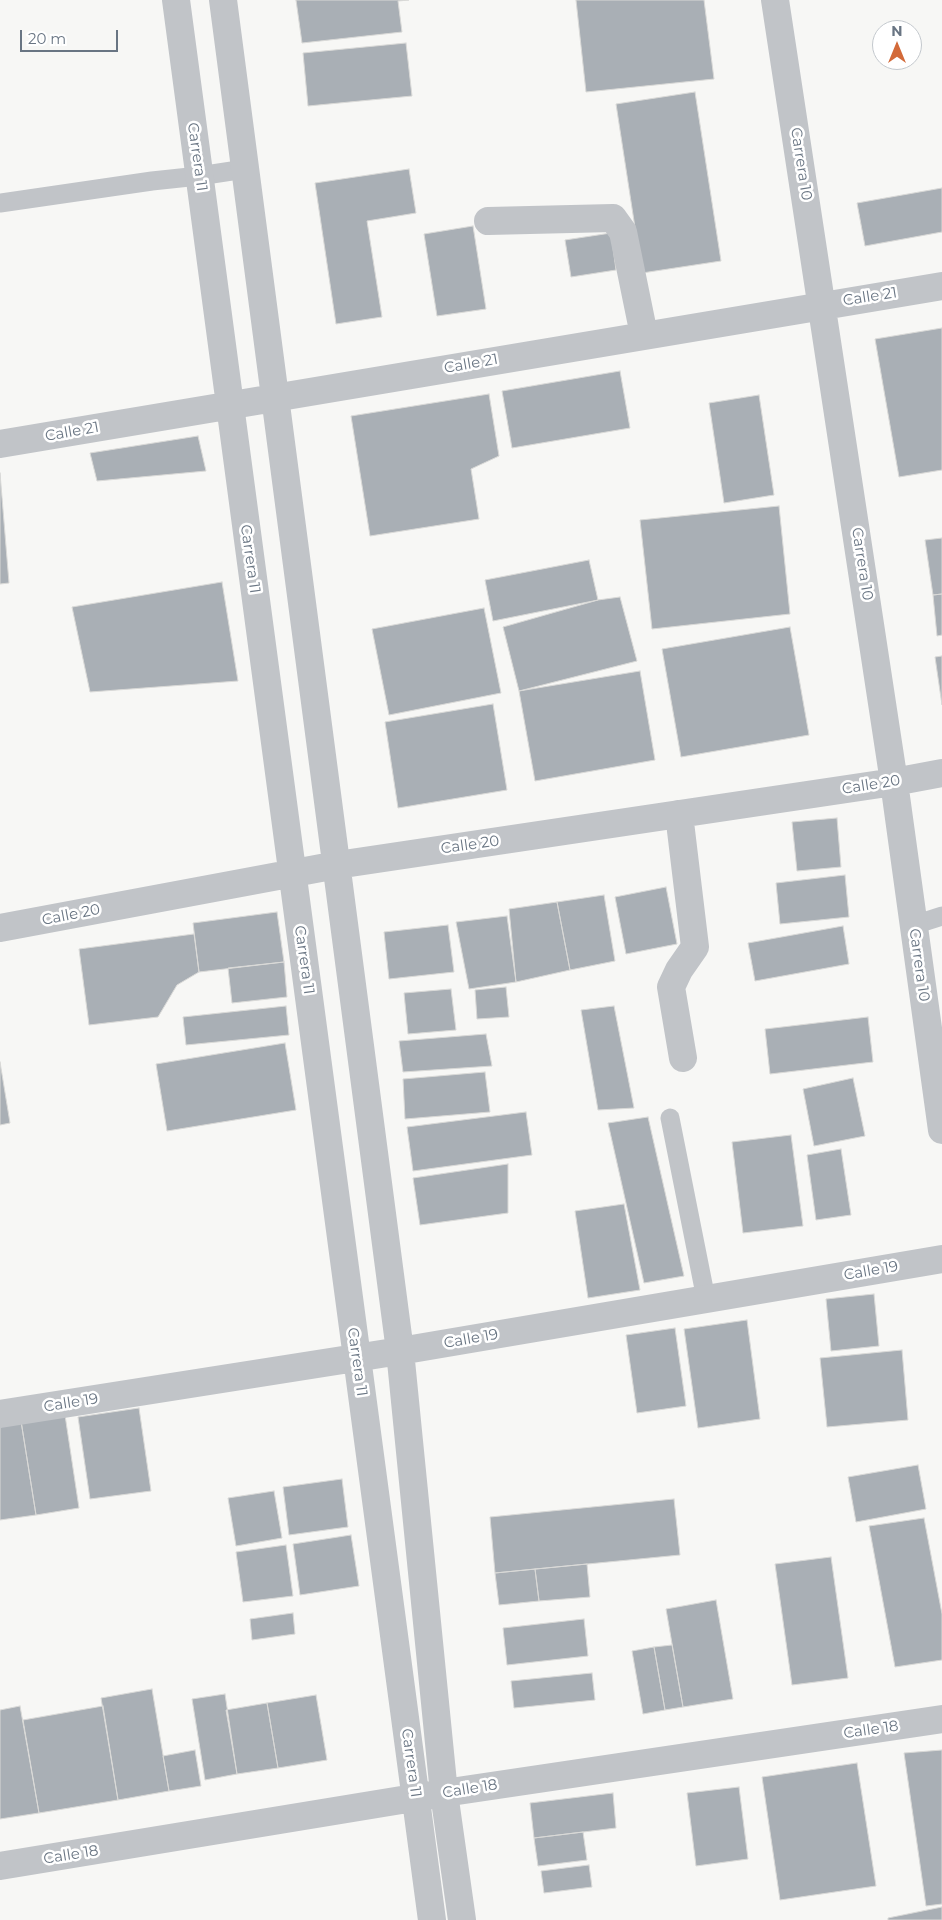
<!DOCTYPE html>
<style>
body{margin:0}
#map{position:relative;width:942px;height:1920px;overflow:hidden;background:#f7f7f5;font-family:Montserrat,sans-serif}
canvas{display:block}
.north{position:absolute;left:872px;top:20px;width:50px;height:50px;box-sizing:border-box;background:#fff;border:1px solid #c3c8cd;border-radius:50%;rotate:0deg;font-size:14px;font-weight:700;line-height:20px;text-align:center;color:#697583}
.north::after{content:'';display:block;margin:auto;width:18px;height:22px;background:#d36a39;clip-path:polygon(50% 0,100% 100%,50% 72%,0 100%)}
.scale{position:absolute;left:20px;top:30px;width:98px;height:22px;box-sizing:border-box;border:2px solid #697583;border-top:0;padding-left:6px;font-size:15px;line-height:18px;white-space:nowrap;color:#697583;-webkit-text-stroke:4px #fff;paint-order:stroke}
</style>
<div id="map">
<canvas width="942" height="1920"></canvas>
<div class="north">N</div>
<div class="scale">20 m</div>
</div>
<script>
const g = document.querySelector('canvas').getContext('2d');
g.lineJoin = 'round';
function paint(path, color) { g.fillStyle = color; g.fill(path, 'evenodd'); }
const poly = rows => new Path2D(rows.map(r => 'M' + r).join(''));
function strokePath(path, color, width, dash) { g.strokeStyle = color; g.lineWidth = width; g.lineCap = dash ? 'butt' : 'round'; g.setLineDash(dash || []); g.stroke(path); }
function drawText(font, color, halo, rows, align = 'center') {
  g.font = font + ' Montserrat,sans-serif'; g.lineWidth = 5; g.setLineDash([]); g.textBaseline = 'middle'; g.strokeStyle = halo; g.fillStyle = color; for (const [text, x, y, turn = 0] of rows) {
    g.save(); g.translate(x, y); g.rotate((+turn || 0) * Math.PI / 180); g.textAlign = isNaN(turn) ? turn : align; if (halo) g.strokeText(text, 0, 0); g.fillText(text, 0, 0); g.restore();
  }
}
const building = poly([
 [296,0,409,0,398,1,402,32,302,43,296,0],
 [576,0,704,0,714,79,586,92,576,0],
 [406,43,412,96,308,106,303,53,406,43],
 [695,92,721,261,642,273,616,104,695,92],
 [409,169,416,213,367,221,382,317,336,324,315,183,409,169],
 [942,188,942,232,865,246,857,203,942,188],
 [473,226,486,309,437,316,424,234,473,226],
 [611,233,616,270,571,277,565,240,611,233],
 [942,328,942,470,899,477,875,339,942,328],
 [620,371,630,428,512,448,502,391,620,371],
 [489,394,499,456,471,469,479,519,370,536,351,416,489,394],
 [759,395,774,495,724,503,709,403,759,395],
 [198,436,206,471,97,481,90,453,198,436],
 [0,473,9,583,0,584,0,473],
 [779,506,790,614,652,629,640,520,779,506],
 [942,538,942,594,933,595,925,540,942,538],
 [589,560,598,600,493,621,485,580,589,560],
 [222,582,238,681,90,692,72,607,222,582],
 [942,594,942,635,937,636,933,595,942,594],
 [620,597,637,661,519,691,503,627,598,600,620,597],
 [484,608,501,693,389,715,372,629,484,608],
 [790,627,809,735,681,757,662,649,790,627],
 [942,656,942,705,935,657,942,656],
 [640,671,655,760,535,781,519,691,640,671],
 [493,704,507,790,398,808,385,722,493,704],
 [837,818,841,867,797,871,792,822,837,818],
 [845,875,849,917,780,924,776,883,845,875],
 [666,887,677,944,626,954,615,897,666,887],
 [604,895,615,961,570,970,557,902,604,895],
 [557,902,570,970,516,982,509,909,557,902],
 [277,912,284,962,199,972,193,923,277,912],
 [507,916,516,982,469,989,456,922,507,916],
 [448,925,454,972,389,979,384,932,448,925],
 [843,926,849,964,755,981,748,943,843,926],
 [194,934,199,972,177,985,158,1017,89,1025,79,949,194,934],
 [284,962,287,997,232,1003,228,968,284,962],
 [506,987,509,1017,477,1019,475,990,506,987],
 [451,989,456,1030,408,1034,404,993,451,989],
 [286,1006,289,1035,186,1045,183,1017,286,1006],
 [614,1006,634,1108,598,1110,581,1010,614,1006],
 [868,1017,873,1062,770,1074,765,1029,868,1017],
 [486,1034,492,1066,403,1072,399,1041,486,1034],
 [285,1043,296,1110,167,1131,156,1064,285,1043],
 [0,1062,10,1123,0,1125,0,1062],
 [485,1072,490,1112,405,1119,403,1079,485,1072],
 [853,1078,865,1136,814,1146,803,1089,853,1078],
 [526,1112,532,1155,413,1171,407,1127,526,1112],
 [648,1117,684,1276,644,1283,608,1123,648,1117],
 [791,1135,803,1226,743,1233,732,1142,791,1135],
 [841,1149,851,1215,816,1220,807,1155,841,1149],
 [508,1164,508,1213,420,1225,413,1178,508,1164],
 [624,1204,640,1290,588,1298,575,1211,624,1204],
 [874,1294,879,1346,831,1351,826,1299,874,1294],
 [747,1320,760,1419,698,1428,684,1329,747,1320],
 [675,1328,686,1406,637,1413,626,1335,675,1328],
 [902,1350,908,1420,827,1427,820,1358,902,1350],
 [139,1408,151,1491,90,1499,78,1417,139,1408],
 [65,1415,79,1508,36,1515,21,1421,65,1415],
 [21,1421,36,1515,0,1520,0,1424,21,1421],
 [918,1465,926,1509,856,1522,848,1477,918,1465],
 [342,1479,348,1527,289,1535,283,1487,342,1479],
 [274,1491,282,1538,236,1546,228,1498,274,1491],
 [674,1499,680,1555,495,1573,490,1517,674,1499],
 [924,1518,942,1614,942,1660,895,1667,869,1526,924,1518],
 [351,1535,359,1586,300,1595,293,1544,351,1535],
 [286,1545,293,1596,243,1602,236,1552,286,1545],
 [831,1557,848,1678,792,1685,775,1564,831,1557],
 [587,1564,590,1597,539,1601,535,1569,587,1564],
 [535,1569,539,1601,499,1605,495,1573,535,1569],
 [716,1600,733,1699,683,1707,666,1609,716,1600],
 [293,1613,295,1634,252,1640,250,1619,293,1613],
 [584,1619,588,1656,507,1665,503,1628,584,1619],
 [672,1645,683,1707,665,1710,654,1647,672,1645],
 [654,1647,665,1710,643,1714,632,1651,654,1647],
 [592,1673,595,1700,514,1708,511,1681,592,1673],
 [152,1689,169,1791,118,1800,101,1698,152,1689],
 [225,1694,237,1774,205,1780,192,1699,225,1694],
 [316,1695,327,1760,278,1768,267,1703,316,1695],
 [267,1703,278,1768,237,1774,226,1710,267,1703],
 [20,1706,39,1813,0,1819,0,1710,20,1706],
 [103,1706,118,1800,39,1813,23,1720,103,1706],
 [195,1750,201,1786,169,1791,163,1756,195,1750],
 [942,1750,942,1904,926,1906,904,1753,942,1750],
 [857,1763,876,1886,780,1900,762,1777,857,1763],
 [739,1787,748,1859,696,1866,687,1793,739,1787],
 [613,1793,616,1828,534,1838,530,1803,613,1793],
 [583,1832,587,1860,538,1866,534,1838,583,1832],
 [589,1865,592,1887,544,1893,541,1871,589,1865],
 [942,1907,942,1920,888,1920,888,1918,942,1907]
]);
paint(building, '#a9afb5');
strokePath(building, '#d9d9d7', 1);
strokePath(poly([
 [0,203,152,181,199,176,245,169],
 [914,925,942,916],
 [670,1118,706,1299]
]), '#c1c4c8', 19);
strokePath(poly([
 [176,0,432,1920],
 [223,0,400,1351,444,1793,462,1920],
 [775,0,894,782,942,1130],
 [488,221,613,218,623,232,644,335],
 [0,444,942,286],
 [679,814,695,947,679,970,671,987,683,1058],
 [0,928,337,865,894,782,942,773],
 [0,1414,400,1351,942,1259],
 [0,1866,444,1793,942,1719]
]), '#c1c4c8', 28);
drawText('15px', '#697583', '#fff', [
 ["Carrera 11",197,157,82],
 ["Carrera 10",801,164,81],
 ["Calle 21",870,297,-9],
 ["Calle 21",471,364,-10],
 ["Calle 21",72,432,-10],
 ["Carrera 11",250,559,82],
 ["Carrera 10",862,564,81],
 ["Calle 20",871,785,-9],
 ["Calle 20",470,845,-8],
 ["Calle 20",71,915,-11],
 ["Carrera 11",304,960,82],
 ["Carrera 10",919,965,82],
 ["Calle 19",871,1271,-10],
 ["Calle 19",471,1339,-10],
 ["Carrera 11",357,1362,82],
 ["Calle 19",71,1403,-9],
 ["Calle 18",871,1730,-8],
 ["Carrera 11",411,1763,82],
 ["Calle 18",470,1789,-9],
 ["Calle 18",71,1855,-9]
]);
</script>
